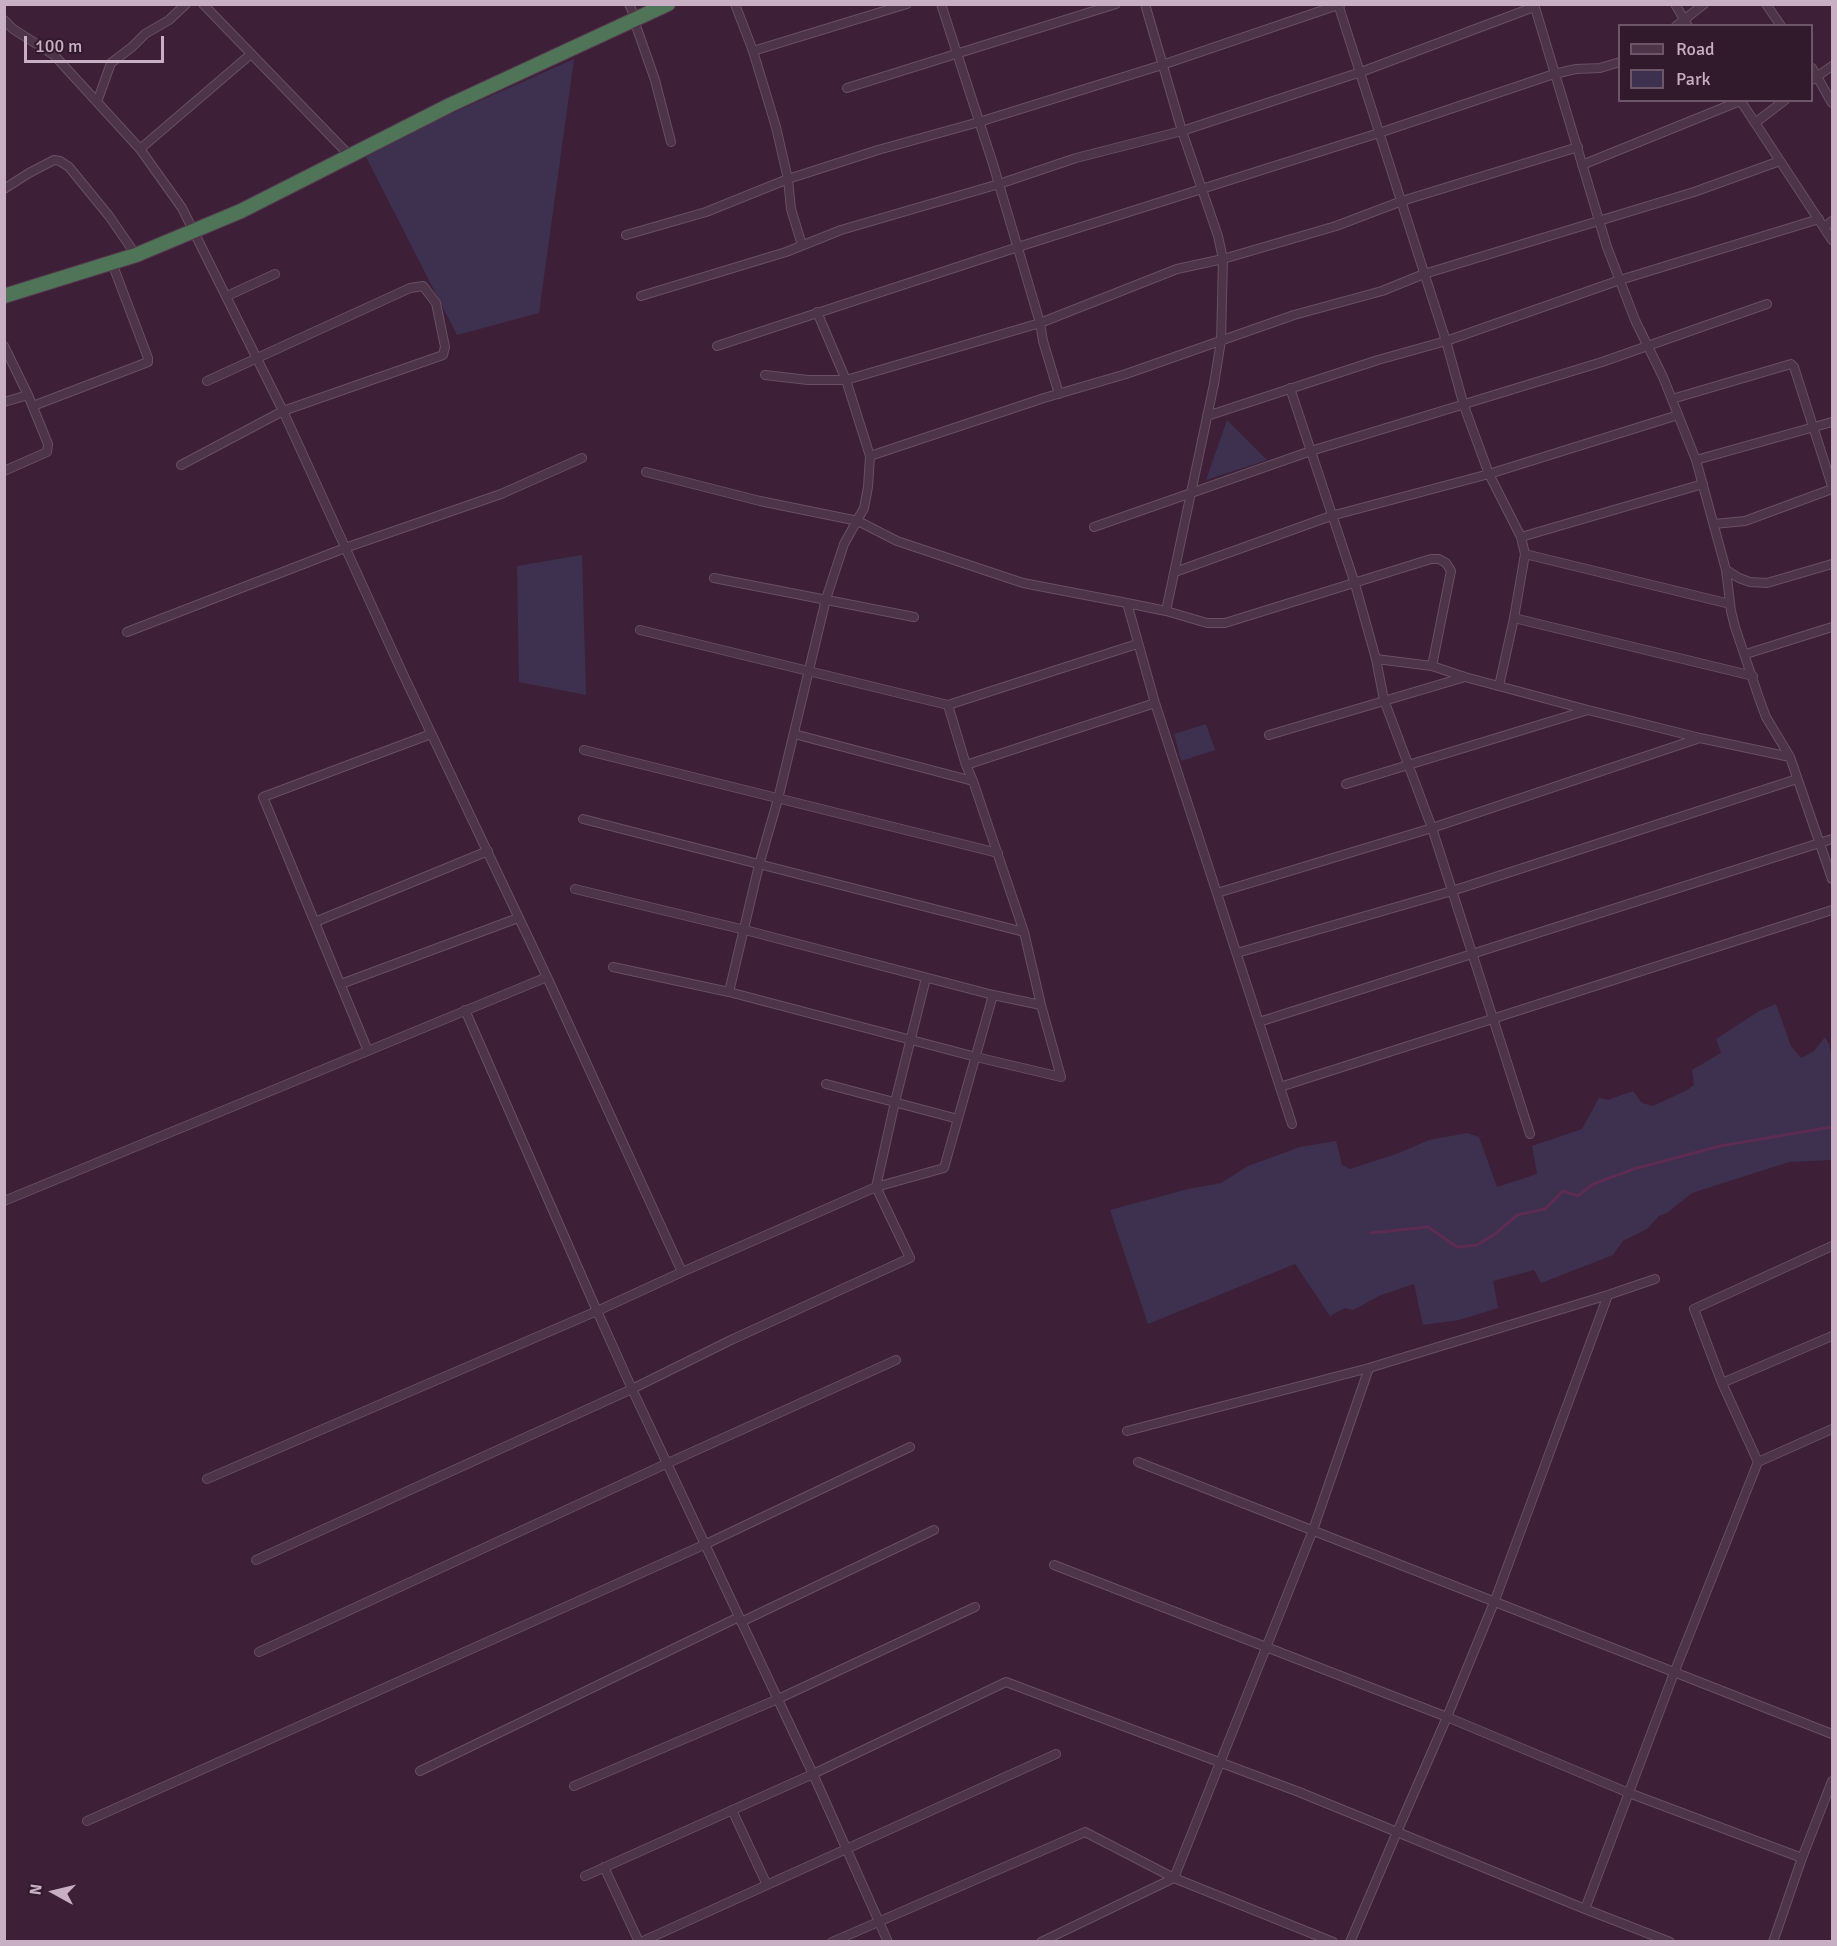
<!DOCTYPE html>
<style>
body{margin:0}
#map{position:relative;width:1837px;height:1946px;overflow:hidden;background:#3d2037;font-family:Signika,sans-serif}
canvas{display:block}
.frame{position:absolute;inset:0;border:6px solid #c9afc3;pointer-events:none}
.legend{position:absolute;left:1618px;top:24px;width:195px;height:78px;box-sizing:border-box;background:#321a2d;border:2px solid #6e5669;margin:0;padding:8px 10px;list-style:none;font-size:18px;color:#c9afc3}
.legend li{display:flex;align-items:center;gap:12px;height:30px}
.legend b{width:30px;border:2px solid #6e5669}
.north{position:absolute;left:24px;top:1862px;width:60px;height:60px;-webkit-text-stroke:4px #321a2d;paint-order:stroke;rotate:278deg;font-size:16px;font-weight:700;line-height:24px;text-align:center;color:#c9afc3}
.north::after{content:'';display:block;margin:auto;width:21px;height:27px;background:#c9afc3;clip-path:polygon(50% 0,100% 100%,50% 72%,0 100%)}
.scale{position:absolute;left:24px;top:36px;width:140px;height:27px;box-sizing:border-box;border:3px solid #c9afc3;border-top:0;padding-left:8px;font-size:18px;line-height:21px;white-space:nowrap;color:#c9afc3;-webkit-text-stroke:4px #321a2d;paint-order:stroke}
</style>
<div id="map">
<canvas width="1837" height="1946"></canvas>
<div class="frame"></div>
<ul class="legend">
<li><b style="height:8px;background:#4d3448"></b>Road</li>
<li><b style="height:16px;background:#3e304f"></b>Park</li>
</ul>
<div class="north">N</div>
<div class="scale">100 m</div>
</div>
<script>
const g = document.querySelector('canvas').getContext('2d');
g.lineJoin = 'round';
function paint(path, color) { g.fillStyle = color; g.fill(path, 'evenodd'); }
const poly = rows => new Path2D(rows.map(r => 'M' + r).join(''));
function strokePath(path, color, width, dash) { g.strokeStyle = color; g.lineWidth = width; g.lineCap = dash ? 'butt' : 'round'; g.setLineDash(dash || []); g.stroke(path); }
paint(poly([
 [574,59,539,313,457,335,366,157,439,119],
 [1227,420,1267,460,1206,480],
 [582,555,586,695,519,682,517,566],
 [1206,724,1215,750,1181,761,1174,734],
 [1776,1004,1791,1046,1801,1058,1814,1051,1825,1037,1829,1044,1832,1058,1832,1160,1789,1162,1692,1193,1667,1213,1659,1216,1647,1229,1623,1241,1613,1255,1541,1283,1534,1270,1493,1281,1498,1308,1459,1320,1423,1325,1414,1284,1381,1295,1353,1310,1345,1308,1330,1316,1295,1264,1148,1324,1110,1210,1188,1189,1221,1183,1248,1166,1300,1147,1336,1141,1342,1165,1350,1169,1399,1153,1429,1140,1467,1133,1479,1137,1497,1187,1537,1174,1532,1146,1582,1129,1599,1098,1608,1100,1633,1091,1642,1103,1653,1106,1687,1090,1694,1085,1692,1070,1721,1053,1716,1039,1759,1011]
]), '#3e304f');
strokePath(poly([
 [1371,1233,1428,1227,1457,1247,1477,1245,1495,1234,1517,1215,1545,1209,1563,1191,1578,1196,1593,1184,1634,1169,1720,1146,1832,1127]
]), '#5d2c53', 3);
const street = poly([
 [203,4,350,156],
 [629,4,636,20],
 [735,4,753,51,776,127,788,179,791,209,802,245],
 [941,4,993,164,1040,323,1043,341,1059,394],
 [1338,4,1446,341,1464,406,1489,474,1521,537,1525,554],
 [1534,4,1607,247,1635,320,1663,377,1696,460,1726,570,1731,611,1735,627,1760,701,1766,717,1790,757,1832,879],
 [1675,4,1688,26],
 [1766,4,1781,26],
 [4,20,13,29,54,55,140,149,182,208,283,411,402,672,547,977,682,1272,597,1311,632,1389,813,1774,888,1942],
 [634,20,655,80,671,142],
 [1676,26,1704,4],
 [753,51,907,4],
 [1812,68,1832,103],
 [1812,80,1832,66],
 [847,88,1116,4],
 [1740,100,1832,240],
 [97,102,111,63,132,47,145,34,169,20,186,4],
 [1755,123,1785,100],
 [140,149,251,54],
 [1582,165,1740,101],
 [4,189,29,173,54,160,60,161,69,167,109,216,136,255],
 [1824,227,1832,221],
 [626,235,706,212,788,179,878,150,979,122,1162,65,1341,4],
 [227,296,275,274],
 [641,296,786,252,841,230,999,184,1076,158,1182,131,1361,72,1534,7],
 [817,312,846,380,870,456,868,487,864,508,844,544,826,599,778,799,759,865,729,992,976,1057,1061,1077,1041,1005],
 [4,346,28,395,48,444,47,452,4,471],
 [717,346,1018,247,1379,133,1554,74,1576,69,1600,68,1620,62],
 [765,375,808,380,846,380,1040,323,1177,269,1223,259,1336,226,1402,201,1578,147],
 [1290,388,1355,584,1376,659,1384,700,1432,828,1530,1134],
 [1672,399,1791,364,1794,367,1832,486],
 [4,402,28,395],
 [33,406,148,362,148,358,112,263],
 [1207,416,1378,360,1446,341,1620,280,1819,219],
 [870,456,1044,398,1126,374,1294,315,1382,291,1424,274,1694,192,1780,161],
 [1696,460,1832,422],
 [181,465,283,411,443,355,445,347,436,303,423,286,410,288,207,381],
 [646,472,760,501,858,521,897,541,1023,583,1127,603],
 [1714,524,1745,521,1832,489],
 [1094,527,1311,451,1602,362,1767,304],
 [1521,537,1703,484],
 [1726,570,1739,578,1750,582,1767,583,1832,564],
 [1175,572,1331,516,1489,474,1678,415],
 [714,578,914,617],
 [1166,611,1207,623,1225,623,1431,559,1439,559,1446,563,1451,571,1432,666],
 [1514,618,1525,554,1730,604],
 [640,630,948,705,1137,644],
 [127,632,345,548,501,494,582,458],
 [1746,654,1832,627],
 [1376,659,1432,666,1465,677,1588,710,1700,738,1790,757],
 [1499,686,1514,618,1753,676],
 [1155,703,1292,1124],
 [948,705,966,765],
 [794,734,973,781],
 [1269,735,1465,677],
 [584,750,998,853],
 [1346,784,1588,710],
 [583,819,1024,932],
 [575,889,745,930,993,995],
 [1217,893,1432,828,1700,738],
 [315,922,488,851],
 [1237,953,1452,891,1797,779],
 [613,967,729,992],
 [341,984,518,918],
 [1259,1022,1832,839],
 [368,1051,263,797,431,734],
 [826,1084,958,1119],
 [1280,1087,1832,910],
 [4,1201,547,977],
 [682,1272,876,1187,895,1102,926,978],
 [1608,1295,1495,1600,1447,1717,1397,1832,1585,1909,1674,1673,1758,1462,1722,1383,1694,1309,1832,1246],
 [1722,1383,1832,1336],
 [1127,1431,1369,1368,1608,1295,1655,1279],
 [1138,1462,1832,1734],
 [1758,1462,1832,1429],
 [207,1479,597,1311,465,1010],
 [256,1560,632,1389,731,1340,910,1258,876,1187,944,1168,993,995,1041,1005,1024,932,973,781,966,765,1155,703,1127,603,1166,611,1214,384,1221,341,1223,259,1218,236,1182,131,1145,4],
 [1054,1565,1447,1717,1629,1793,1802,1858],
 [741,1622,934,1530],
 [259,1652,668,1463,896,1360],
 [420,1771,739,1617],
 [574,1786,778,1699,975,1607],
 [732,1810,767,1885],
 [87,1821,706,1544,910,1447],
 [604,1867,639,1942],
 [585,1876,813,1774,1006,1682,1299,1792,1397,1832,1350,1942],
 [1585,1909,1670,1942],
 [641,1942,1056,1754],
 [832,1942,1085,1832,1174,1878,1333,1942],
 [1041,1942,1174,1878,1313,1530,1369,1368],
 [1773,1942,1802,1858,1832,1781]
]);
const highway = poly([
 [4,296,136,255,241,211,450,105,668,4]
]);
strokePath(street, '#684f63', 10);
strokePath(highway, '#553c50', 16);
strokePath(street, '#4d3448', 8);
strokePath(highway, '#507458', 14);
</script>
